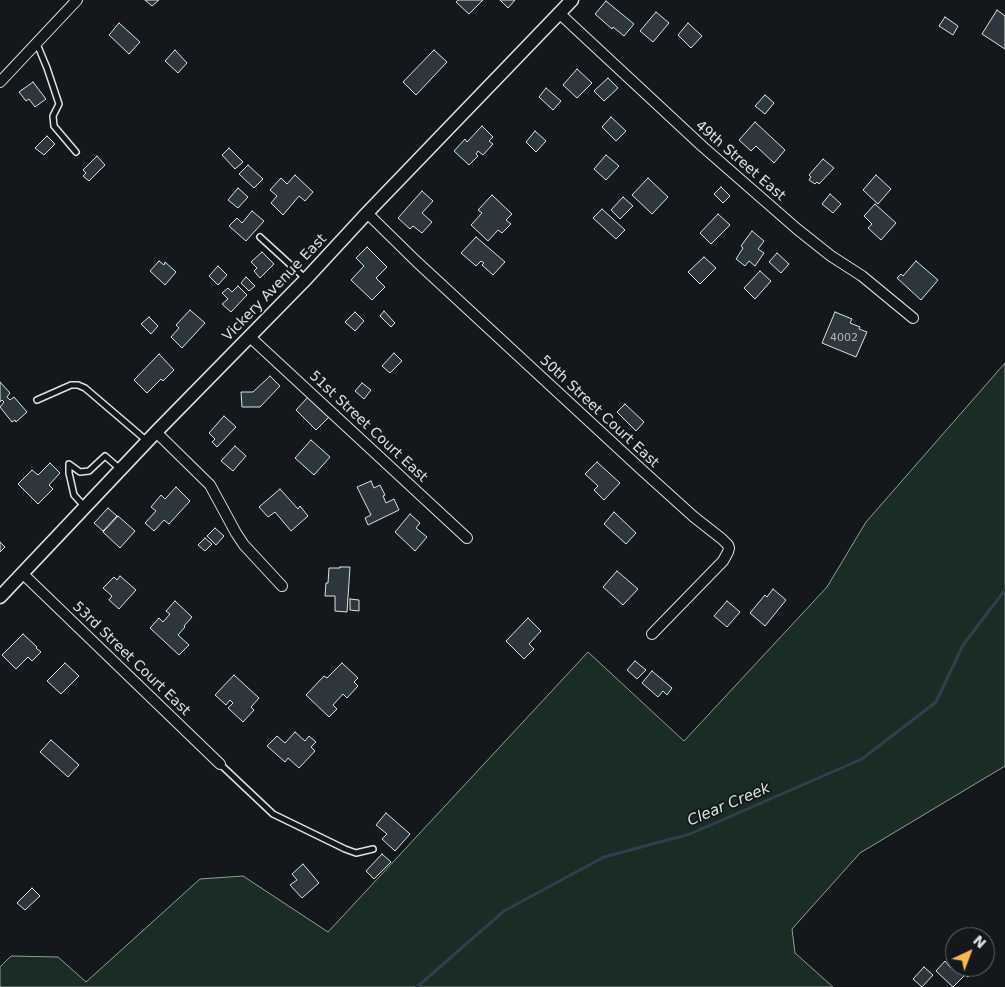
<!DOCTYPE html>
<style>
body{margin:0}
#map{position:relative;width:1005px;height:987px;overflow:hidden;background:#14181c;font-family:"DejaVu Sans",sans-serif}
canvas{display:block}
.north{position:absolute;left:945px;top:927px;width:50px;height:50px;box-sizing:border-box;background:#14181c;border:1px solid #626a69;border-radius:50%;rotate:43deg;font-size:14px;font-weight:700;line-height:20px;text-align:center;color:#d8e6dc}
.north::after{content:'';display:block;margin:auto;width:18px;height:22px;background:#ffb74d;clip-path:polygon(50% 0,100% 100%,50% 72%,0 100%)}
</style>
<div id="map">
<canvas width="1005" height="987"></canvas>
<div class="north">N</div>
</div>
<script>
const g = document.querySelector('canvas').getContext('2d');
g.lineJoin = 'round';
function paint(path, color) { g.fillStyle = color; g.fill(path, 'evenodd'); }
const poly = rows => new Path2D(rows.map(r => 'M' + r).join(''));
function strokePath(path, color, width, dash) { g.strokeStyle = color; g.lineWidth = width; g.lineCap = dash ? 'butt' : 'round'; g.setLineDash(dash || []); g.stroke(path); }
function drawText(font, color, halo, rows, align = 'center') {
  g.font = font + ' "DejaVu Sans",sans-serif'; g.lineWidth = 4; g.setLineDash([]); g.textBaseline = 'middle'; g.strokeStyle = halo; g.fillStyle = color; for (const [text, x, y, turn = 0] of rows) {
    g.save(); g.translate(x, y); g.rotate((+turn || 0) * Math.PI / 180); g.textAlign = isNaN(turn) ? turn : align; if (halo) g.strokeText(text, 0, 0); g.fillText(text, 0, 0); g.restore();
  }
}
const green = poly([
 [1005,363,1005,766,860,853,792,929,795,953,833,987,0,987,0,967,11,956,58,957,86,982,200,879,243,876,328,932,588,652,684,741,827,587,866,522,1005,363]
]);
paint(green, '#1a2d24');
strokePath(green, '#939e99', 1);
strokePath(poly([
 [417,987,504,911,604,857,690,834,862,759,936,702,963,645,1005,590]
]), '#2f3f4d', 3);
const building = poly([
 [145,0,159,0,152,6,145,0],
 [458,0,483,0,469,14,456,2,458,0],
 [500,0,515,0,508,8,500,0],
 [606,1,634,24,624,36,613,27,612,29,595,14,606,1],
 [997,10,1005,16,1005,49,982,34,997,10],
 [656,12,669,23,653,42,640,31,656,12],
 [945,17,958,26,953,35,939,26,945,17],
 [119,23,140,42,129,54,109,35,119,23],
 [688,23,702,36,691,48,678,35,688,23],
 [175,50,187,63,178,73,165,61,175,50],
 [434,50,447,62,416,95,403,82,434,50],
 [577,69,592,83,577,98,563,85,577,69],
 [608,78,618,88,604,101,594,91,608,78],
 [33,82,46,99,35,107,29,99,26,101,19,92,33,82],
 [546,88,561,101,553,110,539,97,546,88],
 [765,95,774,103,765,114,755,106,765,95],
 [611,117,626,131,616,141,602,127,611,117],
 [755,122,785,150,774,163,756,146,751,151,739,140,755,122],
 [482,126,493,137,489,141,493,144,483,155,478,151,476,154,478,156,469,165,454,151,465,139,467,142,482,126],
 [535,131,546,141,536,152,526,142,535,131],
 [47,136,55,144,44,155,35,148,47,136],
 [229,148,243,162,235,169,222,155,229,148],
 [606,155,619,166,606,180,594,169,606,155],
 [97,156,105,165,89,181,83,176,86,173,83,170,97,156],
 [823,159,834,168,819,184,817,182,815,184,809,180,811,177,809,175,823,159],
 [248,165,263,179,254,188,239,174,248,165],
 [295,175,313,192,305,201,299,196,283,215,271,203,277,196,270,190,281,178,287,184,295,175],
 [876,175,891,189,878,204,863,190,876,175],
 [648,178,668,197,652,214,632,195,648,178],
 [721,187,730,196,723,203,714,194,721,187],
 [238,188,248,197,238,208,228,200,238,188],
 [422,191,433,201,422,213,432,222,422,233,413,226,410,229,398,218,422,191],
 [830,194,841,204,833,213,822,204,830,194],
 [492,195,512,214,506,220,511,224,502,233,498,230,488,241,471,225,482,213,478,210,492,195],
 [623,197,633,206,620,219,611,210,623,197],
 [875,204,896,223,881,240,868,228,872,224,864,216,875,204],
 [602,209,625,230,616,239,593,218,602,209],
 [252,211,264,221,246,241,229,226,237,218,242,223,252,211],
 [718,214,730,225,711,244,700,233,718,214],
 [752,231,764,241,758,249,764,253,755,266,749,261,745,266,736,259,743,248,741,246,752,231],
 [476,237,505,262,493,275,482,265,484,263,481,261,476,266,461,253,476,237],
 [367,247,387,267,376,278,385,287,372,300,351,280,364,266,356,258,367,247],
 [262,252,274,264,260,278,254,271,257,268,251,262,262,252],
 [777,253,789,264,781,273,769,262,777,253],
 [704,257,716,268,700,284,688,272,704,257],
 [159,261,164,265,165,262,176,272,165,285,150,271,159,261],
 [916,261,938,280,921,300,897,278,901,274,903,276,916,261],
 [218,266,227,275,218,285,209,276,218,266],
 [760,271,771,281,755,299,744,288,760,271],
 [246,277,255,286,249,291,241,283,246,277],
 [238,286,247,295,231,312,222,304,228,299,222,293,228,288,232,292,238,286],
 [190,310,205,323,182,348,171,337,179,328,176,325,190,310],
 [384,311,395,323,391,327,380,316,384,311],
 [355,312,364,321,355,331,345,322,355,312],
 [835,312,852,319,850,323,860,327,859,329,867,332,856,357,822,343,835,312],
 [149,317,158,326,151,334,141,324,149,317],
 [394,353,402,361,390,373,382,366,394,353],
 [159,354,174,370,163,381,161,379,147,393,134,380,159,354],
 [270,376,280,386,260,407,242,407,241,392,253,392,270,376],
 [0,382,10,393,7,397,10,400,14,397,27,412,16,422,15,420,12,422,0,407,4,402,2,400,0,402,0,382],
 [362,383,371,390,364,399,355,391,362,383],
 [309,396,330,416,316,430,296,410,309,396],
 [625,404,644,422,636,431,617,412,625,404],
 [224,416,236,427,217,447,212,442,215,439,209,433,224,416],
 [311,440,330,457,314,475,295,458,311,440],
 [235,446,246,456,233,471,221,461,235,446],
 [597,462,620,483,604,500,594,490,598,486,585,474,597,462],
 [50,463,60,473,49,485,53,489,38,504,18,484,32,470,38,475,50,463],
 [371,481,374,488,380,485,385,495,383,496,386,503,394,499,399,510,368,525,365,518,371,515,357,487,371,481],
 [176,487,190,501,169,524,164,520,154,531,145,523,156,511,151,507,161,495,165,499,176,487],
 [280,489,298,509,300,506,308,516,291,531,275,512,268,517,259,507,280,489],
 [108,508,117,516,103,531,94,523,108,508],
 [614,512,636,533,626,544,604,524,614,512],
 [410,514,420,523,416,528,427,537,415,551,395,532,410,514],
 [118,516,135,531,120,548,103,532,118,516],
 [215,528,224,536,216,545,207,536,215,528],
 [205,538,212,544,205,551,198,545,205,538],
 [0,542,5,547,0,552,0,542],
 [340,567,350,567,347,612,335,611,335,596,325,596,326,583,328,583,329,568,340,568,340,567],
 [617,571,638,589,623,605,603,587,617,571],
 [120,576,136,590,119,609,109,600,112,596,103,588,114,577,117,580,120,576],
 [773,589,786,600,765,626,750,613,765,595,767,597,773,589],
 [350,599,359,600,359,611,350,610,350,599],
 [175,601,192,617,184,626,185,627,178,635,189,645,179,655,150,628,159,618,163,622,170,614,166,611,175,601],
 [727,601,740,612,727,627,714,616,727,601],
 [528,618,541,631,529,644,534,649,524,659,506,641,528,618],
 [23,634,37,647,36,648,41,652,32,661,28,657,16,669,2,655,23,634],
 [635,661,646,670,637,679,627,670,635,661],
 [65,663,79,676,61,694,47,681,65,663],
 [342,663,358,678,354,682,358,686,347,698,343,694,333,705,337,709,329,717,306,695,324,676,327,678,342,663],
 [652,671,672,688,667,695,663,691,658,697,642,683,652,671],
 [234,675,259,698,251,707,254,710,243,722,228,708,233,703,230,700,226,705,215,695,234,675],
 [295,732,305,741,309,736,316,742,311,747,315,751,299,768,288,758,285,762,267,746,277,736,285,743,295,732],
 [51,740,79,765,68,777,40,752,51,740],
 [386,813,410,834,395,851,382,839,387,834,376,825,386,813],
 [382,854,391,862,374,879,366,871,382,854],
 [303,864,319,883,302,898,290,885,297,880,292,874,303,864],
 [32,888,40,896,25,910,17,903,32,888],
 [955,951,955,967,978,967,968,977,965,975,953,987,936,971,945,961,951,968,954,964,948,958,955,951],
 [924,967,933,975,922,987,913,979,924,967]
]);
paint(building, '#2c363c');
strokePath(building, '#d8e6dc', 1);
const service = poly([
 [37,44,47,68,59,104,53,116,54,126,76,152],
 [260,237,306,279],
 [37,400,71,385,78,385,85,388,147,441],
 [85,507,74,495,69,473,69,464,80,472,89,471,105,456,120,469],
 [220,764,273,814,345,849,356,853,373,849]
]);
const minor = poly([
 [559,13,702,146,797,229,831,256,862,276,913,318],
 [0,82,77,0],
 [367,213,417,262,643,471,694,517,722,539,728,545,729,548,728,552,723,561,652,634],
 [250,337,467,538],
 [156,432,210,485,236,533,244,545,282,586],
 [22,573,220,764]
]);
const tertiary = poly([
 [0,597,156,432,306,279,367,213,572,0]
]);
strokePath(service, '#d8e6dc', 8);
strokePath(minor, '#d8e6dc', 12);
strokePath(tertiary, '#d8e6dc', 15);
strokePath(service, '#14181c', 5);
strokePath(minor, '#14181c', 10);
strokePath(tertiary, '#14181c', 12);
drawText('11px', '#adbab4', null, [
 ["4002",844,338]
]);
drawText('14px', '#d8e6dc', '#14181c', [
 ["49th Street East",740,161,41],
 ["Vickery Avenue East",275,288,-46],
 ["50th Street Court East",599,412,43],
 ["51st Street Court East",368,427,43],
 ["53rd Street Court East",131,659,44]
]);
drawText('italic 15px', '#d8e6dc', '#14181c', [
 ["Clear Creek",729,805,-23]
]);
</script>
